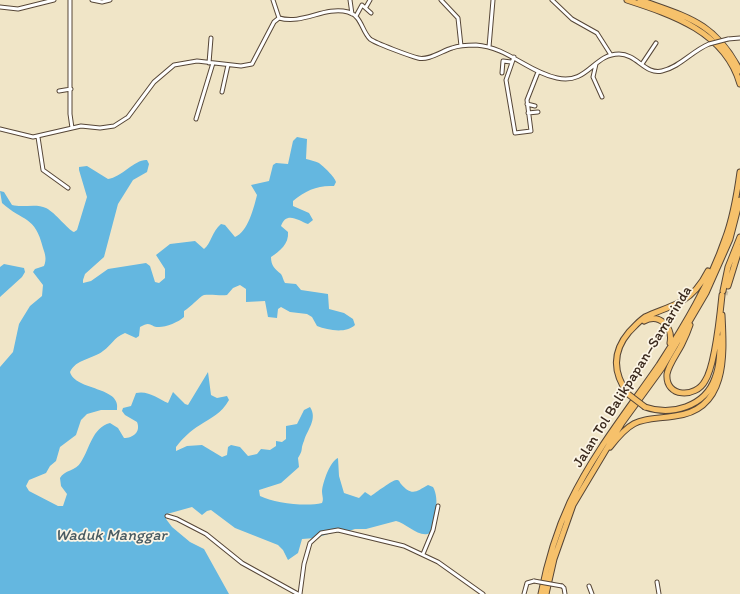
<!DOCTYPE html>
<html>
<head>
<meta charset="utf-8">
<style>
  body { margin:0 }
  canvas { display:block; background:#f0e5c7 }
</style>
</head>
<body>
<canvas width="740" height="594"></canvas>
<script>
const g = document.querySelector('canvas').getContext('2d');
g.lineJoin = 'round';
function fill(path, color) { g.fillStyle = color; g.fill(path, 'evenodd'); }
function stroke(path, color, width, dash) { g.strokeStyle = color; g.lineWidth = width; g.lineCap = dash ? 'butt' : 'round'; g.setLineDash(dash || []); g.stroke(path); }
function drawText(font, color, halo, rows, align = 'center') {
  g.font = font + ' Itim,sans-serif'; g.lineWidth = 3.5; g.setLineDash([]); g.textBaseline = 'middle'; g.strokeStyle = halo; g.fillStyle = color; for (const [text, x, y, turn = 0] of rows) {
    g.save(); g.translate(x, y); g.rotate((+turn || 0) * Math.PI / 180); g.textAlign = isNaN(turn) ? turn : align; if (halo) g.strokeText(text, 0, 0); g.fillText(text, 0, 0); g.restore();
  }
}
const water = new Path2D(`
  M297 137 307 139 306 159C310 160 315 161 319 163 323 166 335 177 336 182L334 186C318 185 306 190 293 201V206L309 213 313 220 308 224C298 220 286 211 281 226L288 232C289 244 280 251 271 257 271 266 275 269 281 274 283 277 283 280 285 283L296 284 301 290 328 294 329 309 344 313 353 319 355 325C345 334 328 330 317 326L312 317 307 314 290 312 281 307 278 309 277 318 268 317 265 301 246 302V289L240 285 233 288 227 295C220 296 212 294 204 295 199 297 191 307 184 311V317C179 322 166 327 159 327 150 327 151 320 140 327L139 336 136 338 125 333C113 338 112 345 103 351 93 359 76 359 70 372 75 391 122 386 117 410H101L87 414 81 420 76 435 60 447 56 461 50 466 46 473 29 480 26 486 29 491 58 506H63L67 494 61 486 60 478C64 470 76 471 81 462 90 448 92 428 110 423L118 428 124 438C133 438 141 432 137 422L125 415 122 411 123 408 131 406 136 393C148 390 159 399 168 403L173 392 185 404 188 405 208 372 211 395 217 398 227 396 229 400C221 414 212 417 200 425 190 431 183 438 176 447V451L187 446 202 445 222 457 227 455 228 447 231 445 240 447 248 456 257 454 261 449 270 450 276 446V441L282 442 286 439V426L297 424 304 410 310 407C318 419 307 430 304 441 300 450 304 449 298 458L299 467 281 483 259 490 260 496C274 503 306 507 322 503 324 499 322 496 322 491 323 482 330 461 338 458L339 476 344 493 359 498 365 492 371 496C375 493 393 480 396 480 400 480 399 482 401 484 412 497 417 491 428 485L433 487C440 499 435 521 430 533 420 539 406 523 396 521L366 529H355L343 533 335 532 315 538 302 539 298 553 288 560 283 550 278 545 235 528 211 510 207 511 202 515 192 507 167 514 166 519 172 527 190 542 204 549 229 594H0V367L13 352 19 324 22 319 30 306 42 296 43 285 33 272 35 269 44 266C47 259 45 254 43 248 35 215 23 222 2 203L0 191 4 192 12 205C23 208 36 203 46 208 56 213 68 230 74 232L77 230 87 197 79 170V167L87 166 108 179C122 177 135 159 147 160L149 164 147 172 133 180 118 204 104 257 85 274 83 280V283L91 281 108 269 146 263 150 266 155 282 159 283 165 278V269L156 255 170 244 195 241 204 249C211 244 212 231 221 224L225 225 235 237C248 232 254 207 257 195L251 185 269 181 273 165 276 163 288 164 293 141Z
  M4 264 24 268 25 272 22 277 0 297V267Z`);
const highwayTunnel = new Path2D(`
  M725 295 726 291`);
const minor = new Path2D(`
  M70 0V114L72 128
  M92 0 102 2 110 0
  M273 0 279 18
  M350 0 352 14
  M441 0 458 18 461 46
  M552 0 572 19 597 33 611 55
  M0 7 18 9 54 0
  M366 7 370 0
  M356 16 362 5 371 13
  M279 18C303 25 324 6 348 12 362 16 361 30 370 39 375 43 410 56 418 58 428 61 442 51 452 48 460 45 468 45 476 45 507 47 528 72 557 78 588 85 593 54 619 54 637 54 645 75 662 71 680 67 692 51 709 44
  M728 39 740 38
  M489 47 493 0
  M514 57 506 80 515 133 531 131 527 100 538 72
  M209 63 211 38
  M596 64 593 77 602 97
  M642 64 656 43
  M502 73 503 61 511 62
  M59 91 71 89
  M222 92 228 65
  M527 104 535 106
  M528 113 538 112
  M196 119 213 63
  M0 129 33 137 81 126 100 128 114 126 128 117 154 82 174 65 197 61 241 66 252 64 274 22 279 18
  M38 137 43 170 68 188
  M167 516 177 519 206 534 242 563 298 594
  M423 554 433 530 438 506
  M657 582 659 594
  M562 586 564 588 565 594
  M589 586 592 594
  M300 594 304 564 310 543 321 533 338 530 404 546 438 562 483 594
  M524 594 527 583 534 581`);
const highway = new Path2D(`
  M627 0C673 15 725 32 740 84
  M640 0C687 17 715 22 740 71
  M728 286 740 247
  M723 291 728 267 740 237
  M644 321C660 313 673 327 670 343
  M690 325C688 331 685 338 682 344 677 354 669 364 667 374 665 398 696 398 705 381 715 366 720 315 722 295
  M628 394C613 373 612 352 629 332 634 327 639 321 645 317 657 311 670 308 682 301 694 294 702 283 708 271
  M645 407C671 416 705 407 715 378 720 365 720 351 720 338
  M610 447C634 416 640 421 675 416 728 410 724 354 722 315
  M541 594C547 563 557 530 570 502 594 452 628 410 659 365 684 326 710 283 725 239 733 218 737 194 740 172
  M546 594 554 559 573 505 622 423 662 368 706 293 730 239 740 200`);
const minorBridge = new Path2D(`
  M709 44 728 39
  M534 581 562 586`);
const highwayBridge = new Path2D(`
  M628 394 645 407`);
const streetNames = [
  ["Jalan Tol Balikpapan–Samarinda",633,377,-58]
];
const waterNames = [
  ["Waduk Manggar",111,536]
];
fill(water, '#64b7e0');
stroke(highwayTunnel, '#ccc0a5', 5, [5, 2.5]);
stroke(minor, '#564637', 5);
stroke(highway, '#564637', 7);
stroke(minor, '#fff', 3);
stroke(highway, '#f6c16b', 5);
stroke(minorBridge, '#564637', 5, []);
stroke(highwayBridge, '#564637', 7, []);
stroke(minorBridge, '#fff', 3);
stroke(highwayBridge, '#f6c16b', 5);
drawText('15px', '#3b2a1e', '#fcf5e5', streetNames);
drawText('italic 16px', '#495b62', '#fcf5e5', waterNames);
</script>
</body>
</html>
